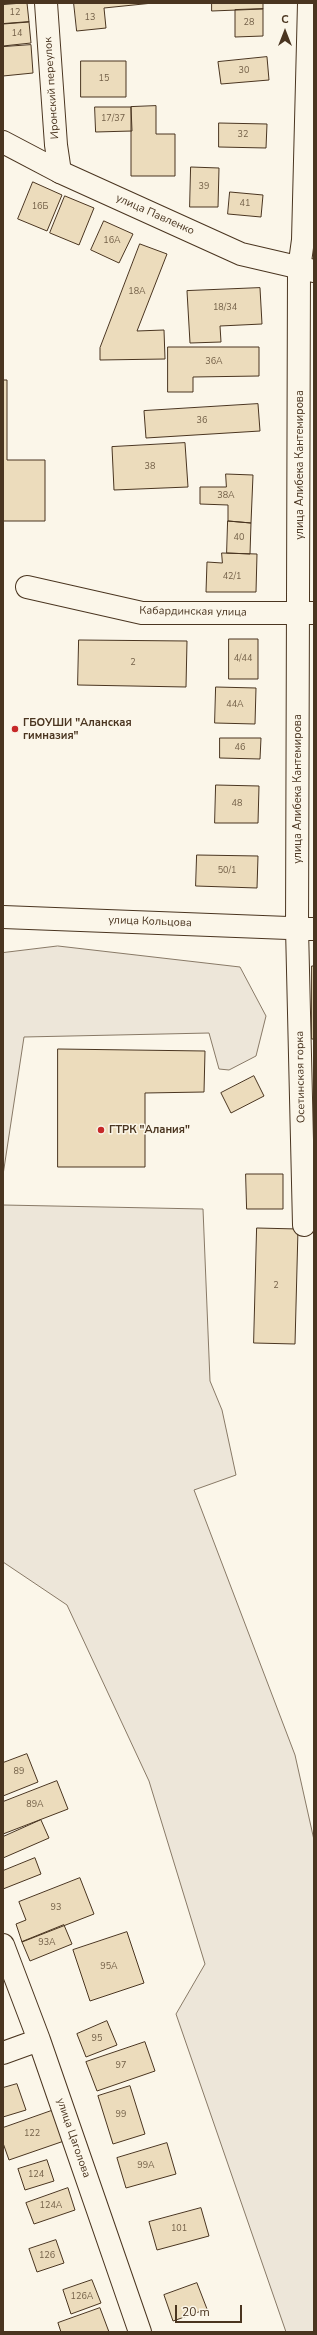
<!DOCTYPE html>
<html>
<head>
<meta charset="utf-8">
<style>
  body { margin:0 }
  #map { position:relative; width:317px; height:2335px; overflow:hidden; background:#fbf6e9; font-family:"Nunito Sans",sans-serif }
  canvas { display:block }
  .frame { position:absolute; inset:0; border:4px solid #4a3520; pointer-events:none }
  .north { position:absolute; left:265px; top:12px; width:40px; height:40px; -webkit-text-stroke:3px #fbf6e9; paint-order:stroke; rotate:0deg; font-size:11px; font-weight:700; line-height:16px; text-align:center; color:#4a3520 }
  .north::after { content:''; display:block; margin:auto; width:14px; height:18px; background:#4a3520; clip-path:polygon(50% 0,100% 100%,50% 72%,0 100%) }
  .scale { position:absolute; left:175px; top:2305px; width:67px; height:18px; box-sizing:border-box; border:2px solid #4a3520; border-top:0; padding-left:5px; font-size:12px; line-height:14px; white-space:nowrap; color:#4a3520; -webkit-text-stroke:3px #fbf6e9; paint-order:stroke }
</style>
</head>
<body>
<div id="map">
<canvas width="317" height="2335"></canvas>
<div class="frame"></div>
<div class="north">С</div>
<div class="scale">20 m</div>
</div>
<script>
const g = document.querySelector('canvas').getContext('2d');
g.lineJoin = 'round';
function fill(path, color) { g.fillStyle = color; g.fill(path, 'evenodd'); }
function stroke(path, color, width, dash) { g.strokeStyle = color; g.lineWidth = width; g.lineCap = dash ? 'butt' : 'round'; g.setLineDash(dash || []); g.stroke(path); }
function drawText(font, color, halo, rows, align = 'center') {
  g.font = font + ' "Nunito Sans",sans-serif'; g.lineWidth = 3; g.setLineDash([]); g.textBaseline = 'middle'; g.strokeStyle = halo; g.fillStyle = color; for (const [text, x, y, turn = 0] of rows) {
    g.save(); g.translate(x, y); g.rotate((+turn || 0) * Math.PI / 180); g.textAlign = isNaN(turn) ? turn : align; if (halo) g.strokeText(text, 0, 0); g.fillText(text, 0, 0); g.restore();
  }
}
const green = new Path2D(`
  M58 946 240 967 266 1016 256 1056 229 1070 219 1069 209 1033 24 1037 3 1175V953Z
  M3 1205 203 1209 210 1381 222 1410 236 1475 194 1490 295 1755 314 1840V2332H286L176 2014 205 1964 149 1781 67 1605 3 1562Z`);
const building = new Path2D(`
  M27 3 29 22 3 24V5Z
  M74 3H153L104 8 106 28 77 31Z
  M212 3H263V9L212 11Z
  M263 9V36L235 37V10Z
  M29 22 31 43 3 46V24Z
  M31 45 33 73 3 76V47Z
  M267 57 269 80 221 84 218 62Z
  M81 61H126V97H81Z
  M156 106V134H175V176H131V107Z
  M95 107H131L132 131 96 132Z
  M219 123 267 124 266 148 219 147Z
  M191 167 219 168 218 207H190Z
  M33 182 62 195 47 231 18 219Z
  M230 192 263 195 261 217 228 214Z
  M65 196 94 208 79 245 50 233Z
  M104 221 133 234 119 263 91 250Z
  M140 244 167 254 137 331 164 330 165 359 100 360V348Z
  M260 288 262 324 220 326 221 342 190 343 187 291Z
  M168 347H259V376L193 377V392H168Z
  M3 380H7V460H45V521H3Z
  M258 404 260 431 146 438 144 411Z
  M185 443 188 487 114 490 112 447Z
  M226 474 253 475 251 523 228 521V505L200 504V487H226Z
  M228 521 251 523 250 554 227 553Z
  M222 553 257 554 256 592H206L207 562 222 563Z
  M229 639H258V679H229Z
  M79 640 187 641 186 687 78 685Z
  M216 687 256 688 255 724 215 723Z
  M220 738H261L260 759 220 758Z
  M216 785 259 786 258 823H215Z
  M197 855 258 856 257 888 196 886Z
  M312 966H314V1039H312Z
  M58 1049 205 1051 204 1092 145 1093V1167H58Z
  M254 1076 264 1096 231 1113 221 1093Z
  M246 1174H283V1209H247Z
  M257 1228 298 1229 295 1344 254 1343Z
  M27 1754 38 1782 3 1796V1763Z
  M57 1781 68 1809 3 1834V1802Z
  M41 1820 49 1838 3 1858V1837Z
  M35 1858 41 1874 3 1889V1871Z
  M80 1878 94 1914 22 1942 16 1924 26 1920 19 1902Z
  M64 1925 72 1944 30 1961 22 1942Z
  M127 1932 144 1983 90 2001 73 1950Z
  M107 2021 117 2045 86 2057 77 2034Z
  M145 2042 155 2071 97 2091 86 2062Z
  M17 2084 26 2110 3 2117V2088Z
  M130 2086 145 2134 113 2144 98 2096Z
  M54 2110 64 2141 9 2160 3 2143V2128Z
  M167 2143 176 2174 126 2188 117 2158Z
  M47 2160 54 2181 25 2190 18 2169Z
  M68 2188 75 2210 34 2224 26 2203Z
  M201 2208 209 2236 157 2250 149 2222Z
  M56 2240 64 2263 37 2272 29 2249Z
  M92 2280 101 2303 71 2314 63 2290Z
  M197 2283 207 2309 173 2321 164 2295Z
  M100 2308 109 2332H61L58 2323Z`);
const minor = new Path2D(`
  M46 3 56 145 60 172
  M27 587 142 613H313
  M3 917 314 929
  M304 1225 297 928 299 269 303 240 309 3
  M3 1945 39 2040 140 2332
  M3 2053 39 2040`);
const major = new Path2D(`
  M3 142 60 172 241 254 314 271`);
const markers = [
  [15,729,4,"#c62828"],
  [101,1130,4,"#c62828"]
];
const numberNames = [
  ["12",15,13],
  ["13",90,18],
  ["28",249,23],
  ["14",17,34],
  ["30",244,71],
  ["15",104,79],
  ["17/37",113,119],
  ["32",243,135],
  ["39",204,187],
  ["41",245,204],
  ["16Б",40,207],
  ["16А",112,241],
  ["18А",137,292],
  ["18/34",225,308],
  ["36А",214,362],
  ["36",202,421],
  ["38",150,467],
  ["38А",226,496],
  ["40",239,538],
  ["42/1",232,577],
  ["4/44",243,659],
  ["2",133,663],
  ["44А",235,705],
  ["46",240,748],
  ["48",237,804],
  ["50/1",227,871],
  ["2",276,1286],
  ["89",19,1772],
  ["89А",35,1805],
  ["93",56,1908],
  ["93А",47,1943],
  ["95А",109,1967],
  ["95",97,2039],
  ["97",121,2066],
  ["99",121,2115],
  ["122",32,2134],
  ["99А",146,2166],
  ["124",36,2175],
  ["124А",51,2206],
  ["101",179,2229],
  ["126",47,2256],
  ["126А",82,2297]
];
const streetNames = [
  ["Иронский переулок",52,88,-94],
  ["улица Павленко",155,215,24],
  ["улица Алибека Кантемирова",300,465,-90],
  ["Кабардинская улица",193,612,1],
  ["улица Алибека Кантемирова",298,789,-90],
  ["улица Кольцова",150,922,2],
  ["Осетинская горка",301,1077,-91],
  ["улица Цаголова",73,2138,71]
];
const poiNames = [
  ["ГБОУШИ \"Аланская",23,723],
  ["гимназия\"",23,736],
  ["ГТРК \"Алания\"",109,1130]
];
fill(green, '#ede6d9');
stroke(green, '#887966', 1);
fill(building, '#ecdcbc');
stroke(building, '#4a3520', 1);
stroke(minor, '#4a3520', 24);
stroke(major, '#4a3520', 24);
stroke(minor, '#fbf6e9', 22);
stroke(major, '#fbf6e9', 22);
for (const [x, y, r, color] of markers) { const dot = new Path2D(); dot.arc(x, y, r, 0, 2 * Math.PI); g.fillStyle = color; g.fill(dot); stroke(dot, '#fbf6e9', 1.5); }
drawText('9px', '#725f47', null, numberNames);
drawText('11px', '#4a3520', '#fbf6e9', streetNames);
drawText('bold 11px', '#4a3520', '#fbf6e9', poiNames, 'left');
</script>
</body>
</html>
